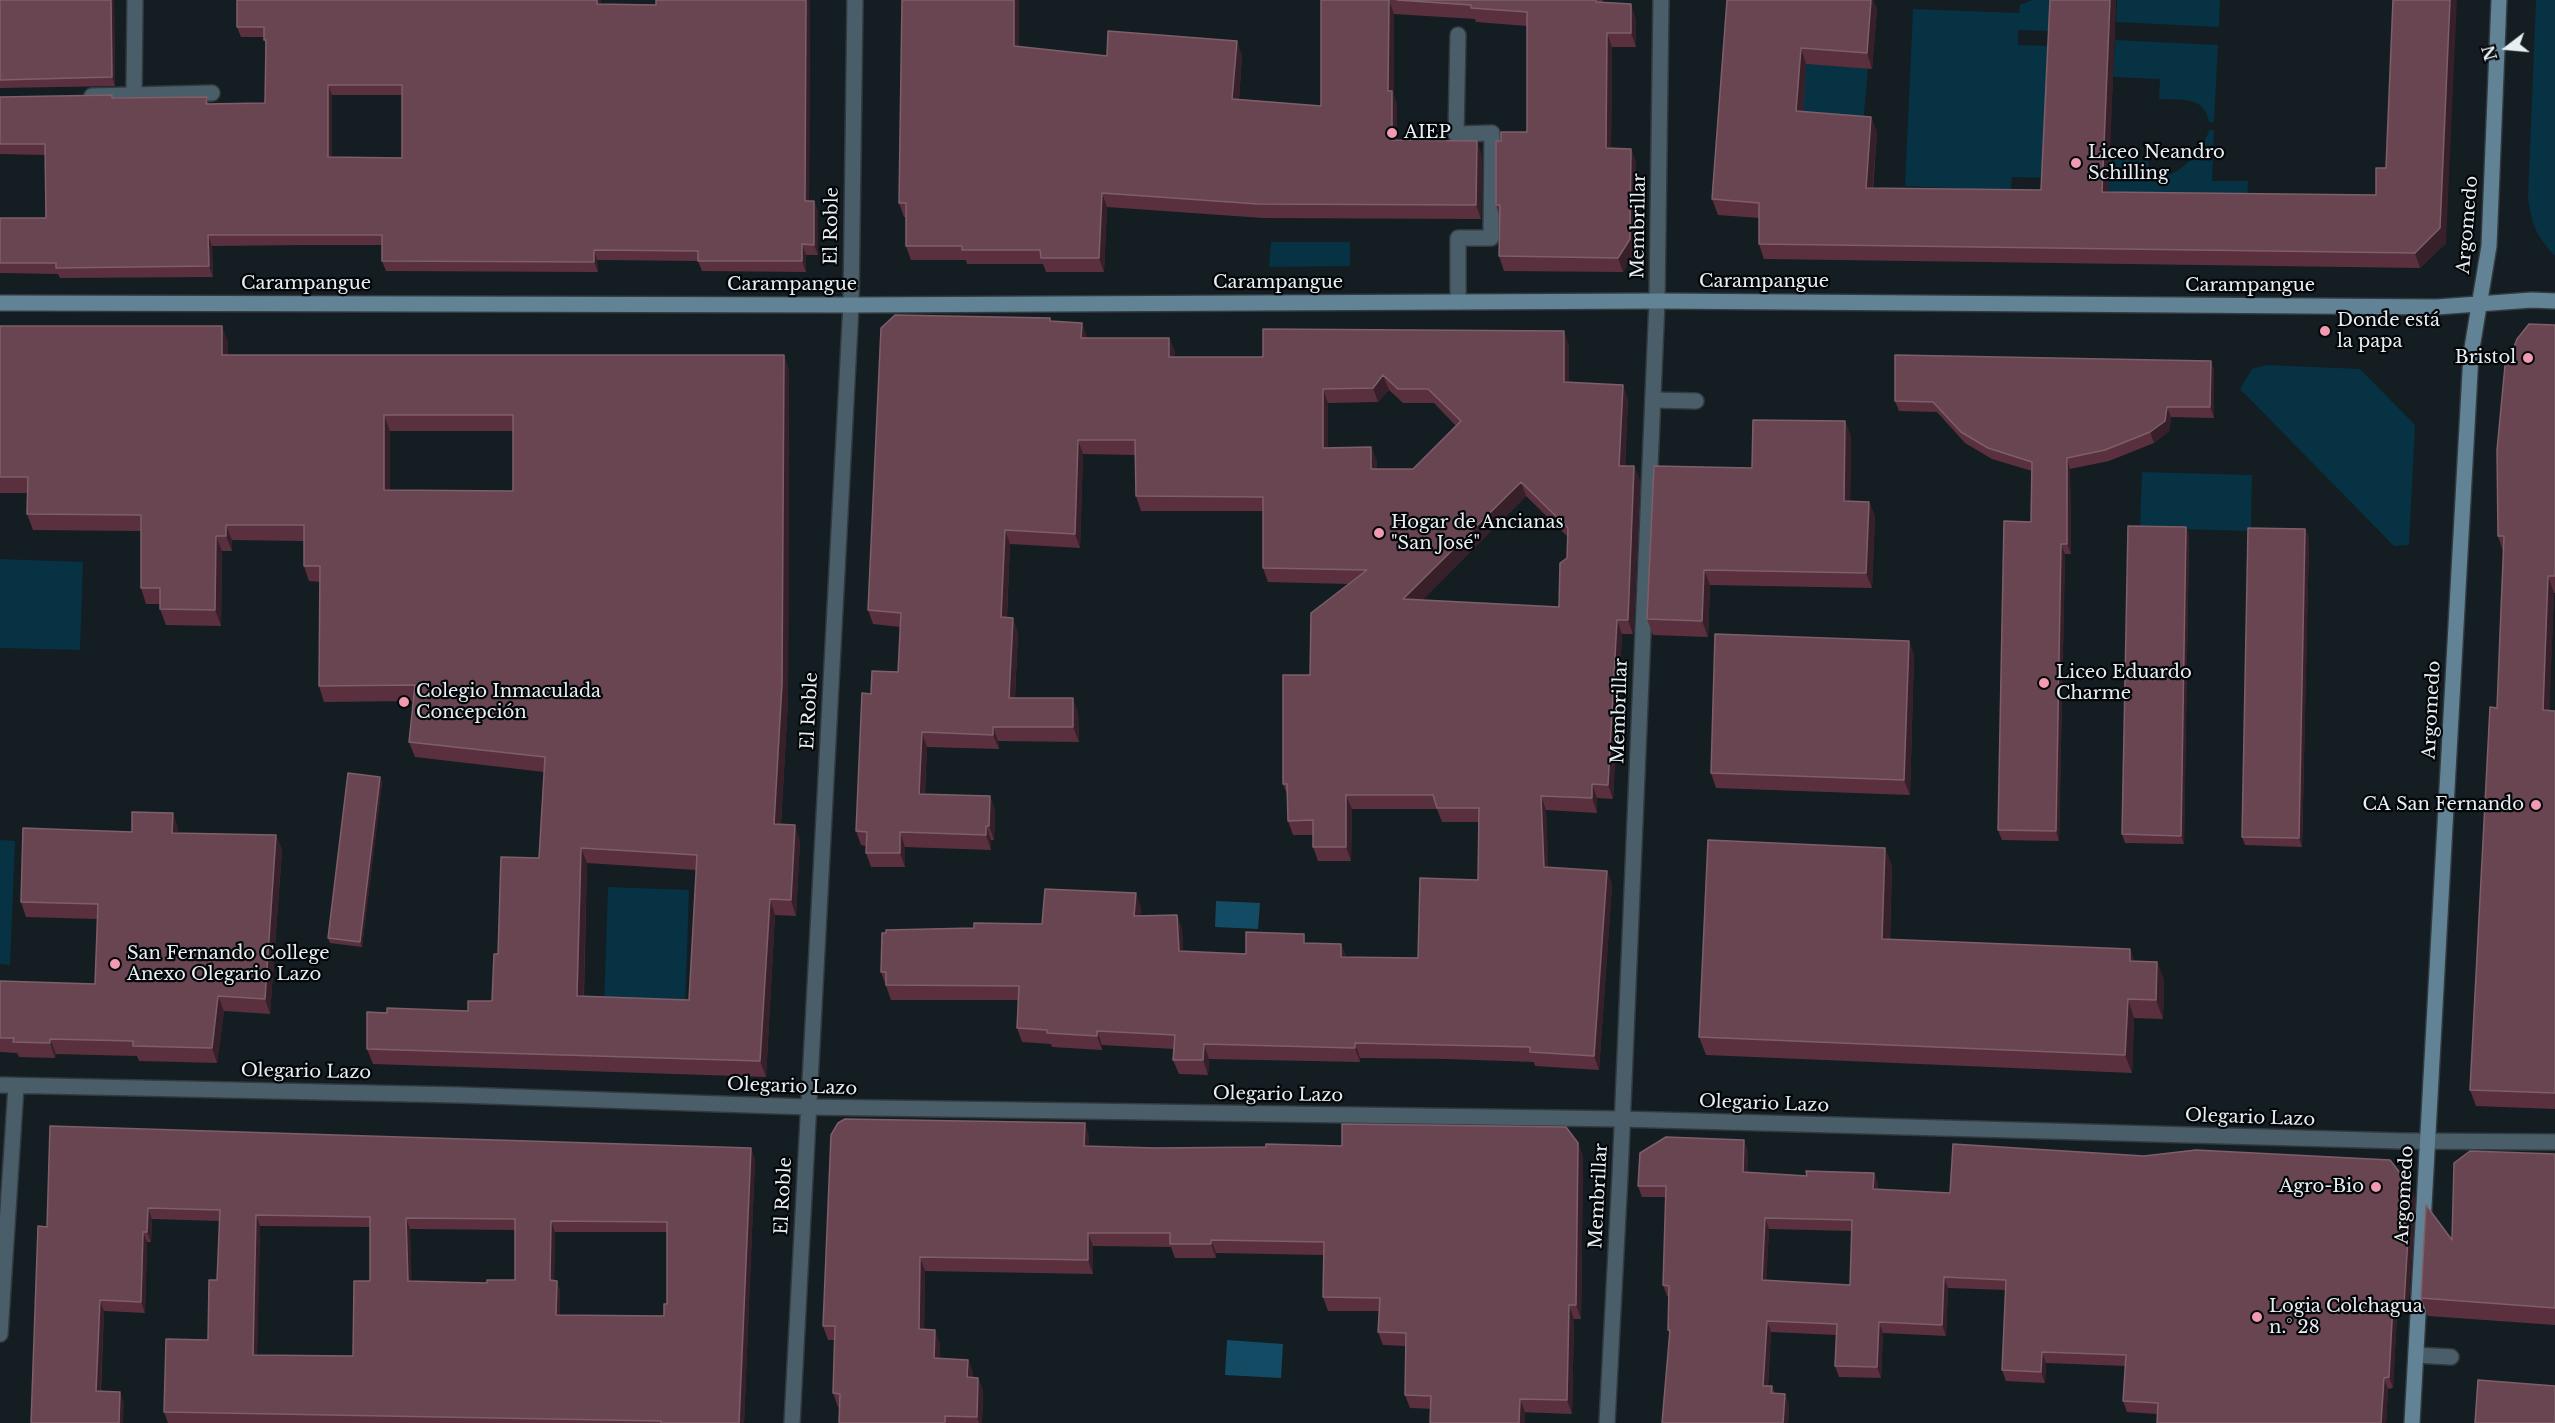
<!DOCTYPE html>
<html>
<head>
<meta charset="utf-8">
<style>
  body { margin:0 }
  #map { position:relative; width:2555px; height:1423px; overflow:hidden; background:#141d22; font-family:"Libre Baskerville",serif }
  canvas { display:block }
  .north { position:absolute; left:2477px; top:18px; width:60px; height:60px; -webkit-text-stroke:4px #040709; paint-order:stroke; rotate:254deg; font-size:16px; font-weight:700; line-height:24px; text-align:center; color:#e8eef2 }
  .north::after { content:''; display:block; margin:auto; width:21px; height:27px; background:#e8eef2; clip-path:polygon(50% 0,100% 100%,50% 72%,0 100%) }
</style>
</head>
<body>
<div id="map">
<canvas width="2555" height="1423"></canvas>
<div class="north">N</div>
</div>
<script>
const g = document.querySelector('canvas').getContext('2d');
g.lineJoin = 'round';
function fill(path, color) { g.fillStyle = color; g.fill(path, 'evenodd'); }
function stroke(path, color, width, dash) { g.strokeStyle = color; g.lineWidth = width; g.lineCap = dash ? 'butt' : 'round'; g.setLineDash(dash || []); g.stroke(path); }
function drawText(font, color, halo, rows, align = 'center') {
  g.font = font + ' "Libre Baskerville",serif'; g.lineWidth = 4.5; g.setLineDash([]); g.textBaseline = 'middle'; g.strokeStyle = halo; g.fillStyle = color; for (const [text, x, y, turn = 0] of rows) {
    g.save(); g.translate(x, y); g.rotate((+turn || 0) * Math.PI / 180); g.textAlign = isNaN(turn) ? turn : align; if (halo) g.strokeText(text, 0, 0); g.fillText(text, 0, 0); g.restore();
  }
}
const green = new Path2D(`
  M2032 0H2056L2055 31 2018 30V45L2054 46 2048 178 2012 177 2011 191 1905 186 1913 9 2019 13 2020 5Z
  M2117 0H2220L2219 27 2116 22Z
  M2536 0H2555V256C2536 236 2532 225 2528 198Z
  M2115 40 2218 45 2214 122H2209C2205 96 2180 100 2159 99L2160 79 2113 77Z
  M1806 64 1868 68 1863 125 1802 120Z
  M2209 130H2214L2212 181H2248L2247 209 2108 207 2109 159 2148 161C2149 168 2152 172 2159 175 2178 181 2205 146 2209 130Z
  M1271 242H1350V266L1269 267Z
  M2267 365 2360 369 2415 425 2409 545 2394 546 2240 389 2252 369Z
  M2142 472 2252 475 2251 531 2140 528Z
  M0 559 83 562 80 650 0 648Z
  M0 840 15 841 10 965 0 964Z
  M608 887 689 890 685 1011 604 1008Z`);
const water = new Path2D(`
  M1216 901 1260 903 1258 929 1215 927Z
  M1227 1340 1283 1344 1281 1378 1225 1375Z`);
const lane = new Path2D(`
  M1458 35 1456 134 1492 133 1491 238H1458V302
  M1653 400 1696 401
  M2416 1355 2451 1357`);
const street = new Path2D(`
  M134 95 135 0
  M92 96 212 93
  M0 1085 459 1095 808 1107 1622 1119 2403 1141 2555 1142
  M0 1334 16 1086
  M792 1423 851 305 855 0
  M1607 1423 1620 1175 1657 301 1661 0`);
const secondary = new Path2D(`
  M0 303 851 305 1657 301 2437 307 2532 300 2555 301
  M2412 1423 2471 354 2489 246 2499 0`);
const wall = new Path2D(`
  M0 0H114L115 86 0 88Z
  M558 0H601V4L656 5V0H810L809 201H814L818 212V255H806V272L702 271 698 261 597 260 598 272 386 271 382 261V245H308L212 246 213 277 60 278 58 274 0 273V218H46V155L0 154V97H207L209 104 265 103 266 46 264 37H241L237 27ZM332 95H402V158L332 157Z
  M1019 0V47L1107 56 1242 55 1239 99 1321 106V0H1603L1602 2 1636 19V47H1612L1611 148 1631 149 1636 163 1635 254 1623 272 1504 271 1499 256V215L1496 205 1501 141 1527 132V26L1476 22 1475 19 1394 14V96L1397 105V140L1482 155 1481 219 1263 218 1107 207 1104 272H1046L1043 264H967L966 260H911L906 246V217H904L899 203Z
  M1727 0H1873L1877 9 1872 69 1806 64 1803 112 1871 117 1877 133 1873 189 2041 190 2050 0H2116L2108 192 2446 243 2420 268 1764 259 1759 244V218L1718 215 1712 199Z
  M1051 321 1082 323 1087 338H1169L1175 352V357H1263L1569 345V382L1628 399 1625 466H1634L1640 481 1633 634H1622L1613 799 1597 798V813L1546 810 1548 868 1607 871 1612 885 1599 1070 1535 1066 1534 1062 1447 1059 1360 1058V1062L1209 1059 1208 1075 1179 1074 1173 1060 1174 1049 1102 1045V1050L1052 1047 1051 1044 1022 1042 1017 1028 1019 1000H891L881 972 886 933 1042 924 1141 907 1140 916 1177 915 1182 929 1183 951 1246 954 1308 943 1341 944 1346 957 1418 958 1478 880 1479 822H1442L1437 809H1352L1351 861H1318L1313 847V835H1293L1288 821 1287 794 1283 784 1310 675 1349 584 1268 582 1263 568V511H1141L1136 496 1135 455 1083 454 1080 548 1010 544 1007 617 1018 632 1015 698 1078 712 1079 742 998 741 999 749 927 747 925 794 990 796 995 811 994 840H991V850L905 847V867H871L866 853V846L861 845 856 831 871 694 898 672 900 627 873 624 868 610ZM1389 390 1403 403H1434L1456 426 1413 469H1376L1377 462 1371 447 1328 448V403L1378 402ZM1526 496 1568 537 1567 558 1559 607 1422 600Z
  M2555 325V593H2554L2549 710 2555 711V1109L2476 1106 2470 1090 2497 708 2503 551 2498 536 2511 355Z
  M0 326 228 342V355H784L789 371 788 700 781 824 800 841 796 916 775 915 766 1077 373 1064 367 1049 387 1013 468 1011 492 1001 498 954 539 858 544 772 415 757 409 742 413 701 324 702 319 686 320 582 309 581 304 566V541L232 540V551H222L221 626 166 625 160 609V604H146L141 588V531L33 530 27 514V493H0ZM390 431H513V491L390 490ZM587 863 696 870 689 1000 584 996Z
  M2211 361 2214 371V418L2171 417 2169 431 2154 443 2109 461 2070 469 2071 554H2065L2059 841 2002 840 1998 830 2031 522 2032 471 1992 459 1965 443 1937 412 1899 411 1895 401Z
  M1845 421 1851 437 1850 501 1869 502 1875 517 1872 588 1710 585 1708 637 1653 635 1647 619 1752 468Z
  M2186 527 2189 535 2184 844 2125 843 2122 834Z
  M2305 529 2309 537 2302 847 2245 845 2242 837Z
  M1909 641 1914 656 1910 795 1716 788 1711 773Z
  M380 777 382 783 362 947 330 943 328 938Z
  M178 828V833L276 835 282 850 270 1014 224 1011 217 1063 139 1061 137 1056 56 1054 55 1058 19 1057 17 1053 0 1052V981L95 984 97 919 26 917 21 902Z
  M1885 848 1892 866 1890 940 2130 949 2134 961 2157 962 2164 981 2163 1019 2134 1018 2132 1073 1706 1055 1699 1037Z
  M50 1126 755 1159 744 1423H168L164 1412 208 1340 217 1280 220 1221 152 1219 151 1242H147L145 1313 104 1311 101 1391 124 1403 31 1423 47 1227ZM260 1226 370 1227V1281L353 1356 257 1355ZM410 1229 515 1230V1280L487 1283 411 1281ZM555 1232H667V1304L664 1316 560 1315V1291L557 1281 554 1280Z
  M1089 1136V1146L1156 1148 1578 1143 1583 1157 1581 1319H1574L1572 1414 1410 1408 1405 1395 1406 1346 1383 1345 1378 1332 1379 1311H1328L1323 1297 1324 1255 1216 1253V1258H1175L1171 1247 1093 1246V1274L925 1271 924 1330 940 1344 939 1358 968 1360 973 1373 972 1378H978L983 1391 982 1423H839L840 1407H838L833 1393 835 1340H828L823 1326Z
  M1748 1151 1747 1173 1807 1176 1874 1173 1878 1184 1877 1190 1950 1193 2415 1198 2408 1314H2397L2393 1388 2388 1389 2386 1423H2157V1414L2127 1412 2123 1401 2126 1366 2046 1363 2045 1383 2006 1381 2002 1370 2006 1290 1948 1288 1946 1336 1883 1333 1881 1378 1839 1377 1835 1366 1836 1335 1771 1332 1768 1386H1772L1775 1394H1785L1789 1405 1788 1423H1662L1670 1335 1668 1330 1669 1296H1667L1663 1285 1666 1197H1642L1638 1186ZM1769 1229 1852 1231 1850 1285 1766 1280Z
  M2555 1154V1325L2428 1316 2421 1298Z`);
const shadedWall = new Path2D(`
  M111 0H114L115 86 112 77Z
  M597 0H601V15L597 4Z
  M806 0H810L809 211 805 201Z
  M1014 0H1019V61L1014 46Z
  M1389 0 1394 14V96L1397 105V155L1392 140 1388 91Z
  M1871 0H1873L1877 9 1872 69 1867 53Z
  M2110 0H2116L2108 207 2102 192Z
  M2450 0H2457L2446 243 2420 268 2415 253Z
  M1631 4 1636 19V47L1631 33Z
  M1607 33 1612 47 1611 163 1606 148Z
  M1237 41 1242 55 1238 113 1232 99Z
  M1801 48 1806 64 1802 127 1796 111Z
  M328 85 332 95V167L328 157Z
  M1871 117 1877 133 1871 204 1866 188Z
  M1477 141 1482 155 1481 219 1476 205Z
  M1631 149 1636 163 1635 254 1623 272 1618 258Z
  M1102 193 1107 207 1104 272 1099 258Z
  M814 201 818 212V255L814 245Z
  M208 235 212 246 213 277 209 266Z
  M802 244 806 255V272L802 261Z
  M594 250 597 260 598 272 594 262Z
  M1082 323 1087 337 1086 352 1081 338Z
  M222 326 228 342V371L222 355Z
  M1564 331 1569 345V396L1564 382Z
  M1169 338 1175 352V371L1169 357Z
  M784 355 789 371 788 700 780 840 774 824Z
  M2211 361 2214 371V418L2210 407Z
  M1383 375 1389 390 1378 402 1373 388Z
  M1623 385 1628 399 1624 480 1619 466Z
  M1323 389 1328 403V462L1323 448Z
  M2167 407 2171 417 2169 431 2154 443 2150 432Z
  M384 415 390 431V506L384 490Z
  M1845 421 1851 437 1850 517 1844 501Z
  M1078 440 1083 454 1080 548 1075 534Z
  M1371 447 1377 462 1376 483 1371 469Z
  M2067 458 2070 469 2071 554 2067 544Z
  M1634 466 1640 481 1633 634 1628 620Z
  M1521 482 1526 496 1409 614 1403 599Z
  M1869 502 1875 517 1872 588 1866 573Z
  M226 525 232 540V551L226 536Z
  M2186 527 2189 535 2184 844 2181 836Z
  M2305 529 2309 537 2302 847 2299 838Z
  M1005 530 1010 544 1006 631 1001 617Z
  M216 536 222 551 221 626 215 610Z
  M2061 544 2065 554 2059 841 2056 831Z
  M1704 570 1710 585 1708 637 1702 621Z
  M2548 576 2554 593 2549 727 2543 710Z
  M1013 618 1018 632 1014 712 1009 698Z
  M1617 620 1622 634 1613 799 1608 785Z
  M1909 641 1914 656 1910 795 1904 780Z
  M1073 698 1078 712 1079 742 1073 727Z
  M993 727 998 741 999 749 993 735Z
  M922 732 927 747 924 808 919 794Z
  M380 777 382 783 362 947 360 942Z
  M1592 784 1597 798V813L1592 798Z
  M1346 795 1352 809 1351 861 1346 847Z
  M990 796 995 811 994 840 989 826Z
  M1541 796 1546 810 1549 882 1544 867Z
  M173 813 178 828V848L172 833Z
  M795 825 800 841 796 916 791 900Z
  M986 826 991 840V850L986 835Z
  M900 832 905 847V867L900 853Z
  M276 835 282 850 270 1014 265 999Z
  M581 848 587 863 583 1012 577 996Z
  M1885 848 1892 866 1889 958 1882 939Z
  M1607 871 1612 885 1599 1070 1594 1056Z
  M1136 893 1141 907 1139 931 1134 916Z
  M770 899 775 915 766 1077 760 1061Z
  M1177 915 1182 929 1184 965 1179 951Z
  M1341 944 1346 958 1341 957Z
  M2130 949 2137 968 2130 961Z
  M2157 962 2164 981 2163 1019 2156 1000Z
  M218 996 224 1011 217 1063 212 1048Z
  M2128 999 2134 1018 2132 1073 2125 1055Z
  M1097 1031 1102 1045V1050L1097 1036Z
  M50 1039 56 1054 55 1058 50 1043Z
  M1355 1043 1360 1058V1062L1355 1048Z
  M1204 1044 1209 1059 1208 1075 1203 1060Z
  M1085 1123 1089 1136V1159L1084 1146Z
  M1744 1140 1748 1151 1747 1183 1743 1172Z
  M1578 1143 1583 1157 1581 1319 1576 1305Z
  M751 1148 755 1159 744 1423H739Z
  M1874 1173 1878 1184 1877 1200 1873 1189Z
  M2411 1187 2415 1198 2408 1314 2404 1304Z
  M148 1208 152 1219 151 1242 147 1232Z
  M256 1215 260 1226 257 1365 253 1355Z
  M406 1218 410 1229 412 1292 408 1281Z
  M1765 1218 1769 1229 1766 1291 1762 1280Z
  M551 1221 555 1232 554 1291 550 1280Z
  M143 1232 147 1242 145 1313 141 1302Z
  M1088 1233 1093 1246V1274L1088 1260Z
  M1211 1240 1216 1253V1258L1211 1244Z
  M920 1257 925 1271 924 1343 919 1329Z
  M1944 1277 1948 1288 1946 1336 1942 1325Z
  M557 1281 560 1291V1326L556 1315Z
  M100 1300 104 1311 100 1401 96 1391Z
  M2393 1303 2397 1314 2393 1388 2389 1377Z
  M1569 1305 1574 1319 1572 1414 1567 1400Z
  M1767 1321 1771 1332 1767 1397 1763 1386Z
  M1879 1322 1883 1333 1881 1378 1877 1367Z
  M935 1330 940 1344 939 1372 934 1358Z
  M2042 1352 2046 1363 2045 1383 2041 1372Z
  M968 1360 973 1373 972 1391 967 1377Z
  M978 1378 983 1391 982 1423H979L977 1417Z
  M2384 1378 2388 1389 2386 1423H2381Z
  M120 1392 124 1403 123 1423H119Z
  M1785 1394 1789 1405 1788 1423H1783Z
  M1520 1399 1525 1412V1423H1519Z`);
const building = new Path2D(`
  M0 0H111L112 77 0 80Z
  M237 0H597V4L656 5V0H806L805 201H814V245L802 244V261H698V251L594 250V262L382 261V235H208L209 266 56 268V263H0V218H46L45 144H0V97L112 95V98L207 97 206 104 265 103 266 40H264V27H237ZM328 85H402V158L328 157Z
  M902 0H1014V46L1107 56 1108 31 1237 41 1232 99 1321 106V0H1389L1388 91H1392V140L1477 141 1476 205 1258 204 1102 193 1099 258H1041L1040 250H962V246H906V203H899Z
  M1397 0H1596V2L1631 4V33H1607L1606 148 1631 149 1630 239 1618 258 1499 256 1500 205H1496V141H1501V132H1527V12L1471 8V5Z
  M1727 0H1871L1867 53 1801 48 1796 111 1871 117 1866 188 2041 190 2050 0H2110L2102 192 2376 195V168H2386L2393 0H2450L2440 228 2415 253 1759 244V203L1712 199Z
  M895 315 1050 318V321L1082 323 1081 338H1169V357H1263V329L1564 331V382L1623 385 1619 466H1634L1628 620H1617L1608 785 1592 784V798L1541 796 1544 867 1607 871 1594 1056 1530 1052V1047L1442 1045 1355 1043V1048L1204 1044 1203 1060H1173L1175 1035 1097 1031V1036L1047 1033V1030L1017 1028 1019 986 886 985V972H881L882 933H886V930L974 928V923L1042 924 1045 889 1136 893 1134 916 1177 915 1179 951 1246 954V932L1304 934V943L1341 944V957L1418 958 1420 878 1478 880 1479 808H1437L1433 795H1346V847H1313V820L1288 821 1287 784H1283V675H1310L1311 613 1367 570 1263 568V497L1136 496 1135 440H1078L1075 534 1005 530 1001 617 1013 618 1009 698H1073V727H993V735L922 732 919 794 990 796 989 826H986V835L900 832V853H866L867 832 856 831 862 693 871 694 872 671 898 672 901 613 868 610 881 328ZM1383 375 1398 389H1428L1461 421 1413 469H1371V447L1323 448V389L1373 388ZM1521 482 1568 528 1567 558 1560 563 1559 607 1403 599Z
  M2529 324 2555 325V576H2548L2543 710 2555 711V1093L2470 1090 2490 707 2497 708 2504 536H2498L2497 450 2506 355H2511L2517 339Z
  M0 326H222V355H784L782 684 774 824 795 825 791 900 770 899 760 1061 367 1049V1012L387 1013V1008L468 1011V1001H492L494 954H498L501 857 539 858 545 757 409 742 415 685 319 686 320 566H304V525H226V536H216L215 610 160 609V588H141V515L27 514 28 477H0ZM384 415H513V491L384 490ZM581 848 697 855 689 1000 577 996Z
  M1895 355 2211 361 2210 407H2167L2165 421 2150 432 2105 450 2067 458V544H2061L2056 831 1998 830 2004 521 2031 522 2032 462 1988 448 1961 432 1933 402 1895 401Z
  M1753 420 1845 421 1844 501 1869 502 1866 573 1704 570 1702 621 1647 619 1654 466 1752 468Z
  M2128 526 2186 527 2181 836 2122 834Z
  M2248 528 2305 529 2299 838 2242 837Z
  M1715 634 1909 641 1904 780 1711 773Z
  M348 773 380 777 360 942 328 938Z
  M132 812 173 813 172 833 276 835 265 999 218 996 212 1048 133 1046V1041L50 1039V1043L13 1042 14 1038H0V981L95 984 98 904 21 902 23 828 132 832Z
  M1708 840 1885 848 1882 939 2130 949V961L2157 962 2156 1000 2128 999 2125 1055 1699 1037Z
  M845 1119 1085 1123 1084 1146 1156 1148 1266 1147V1144L1342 1146V1124L1566 1127 1578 1143 1576 1305H1569L1567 1400 1520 1399 1519 1423H1430L1431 1396 1405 1395 1406 1333 1378 1332 1380 1298 1323 1297 1324 1242 1211 1240V1244H1170V1233H1088V1260L920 1257 919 1329 935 1330 934 1358 968 1360 967 1377 978 1378 977 1417 945 1416V1423H839L840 1394 833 1393 835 1326H823L831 1135 838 1123Z
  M50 1126 751 1148 739 1423H661V1421L164 1412 166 1339 208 1340 209 1280H217L220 1210 148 1208 147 1232H143L141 1302 100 1300 96 1391 120 1392 119 1423H31L38 1226 47 1227ZM256 1215 370 1217V1281H354L353 1356 253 1355ZM406 1218 515 1219V1280H487V1283L408 1281ZM551 1221 667 1222V1304H664V1316L556 1315 557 1281 550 1280Z
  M1666 1137 1744 1140 1743 1172 1807 1176 1806 1171 1874 1173 1873 1189 1950 1193 1953 1144 2144 1156 2196 1150 2390 1160 2411 1187 2404 1304 2393 1303 2389 1377 2384 1378 2381 1423H2157L2158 1403 2123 1401 2126 1355 2042 1352 2041 1372 2002 1370 2006 1280 1944 1277 1942 1325 1879 1322 1877 1367 1835 1366 1837 1324 1767 1321 1763 1386H1772L1771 1393 1785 1394 1783 1423H1662L1670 1330H1668L1669 1286 1663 1285 1666 1186H1638L1640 1153ZM1765 1218 1852 1220 1850 1285 1762 1280Z
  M2470 1151 2555 1154V1308L2421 1298 2426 1205 2452 1240 2454 1163Z
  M2478 1380 2555 1386V1423H2475Z`);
const markers = [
  [1392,133,6,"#f19ab1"],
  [2076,163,6,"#f19ab1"],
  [2325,331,6,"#f19ab1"],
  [2528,358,6,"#f19ab1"],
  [1379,533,6,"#f19ab1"],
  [2044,683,6,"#f19ab1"],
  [404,702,6,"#f19ab1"],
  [2536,805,6,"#f19ab1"],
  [115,964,6,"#f19ab1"],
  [2376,1187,6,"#f19ab1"],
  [2257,1317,6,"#f19ab1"]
];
const poiNames = [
  ["AIEP",1404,133],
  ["Liceo Neandro",2088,153],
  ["Schilling",2088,174],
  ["Donde está",2337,321],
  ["la papa",2337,342],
  ["Bristol",2516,358,"right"],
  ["Hogar de Ancianas",1391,523],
  ["\"San José\"",1391,544],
  ["Liceo Eduardo",2056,673],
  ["Charme",2056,694],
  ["Colegio Inmaculada",416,692],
  ["Concepción",416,713],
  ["CA San Fernando",2524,805,"right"],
  ["San Fernando College",127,954],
  ["Anexo Olegario Lazo",127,975],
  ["Agro-Bio",2364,1187,"right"],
  ["Logia Colchagua",2269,1307],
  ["n.° 28",2269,1328]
];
const streetNames = [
  ["Argomedo",2468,225,-85],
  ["El Roble",832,226,-89],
  ["Membrillar",1639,226,-89],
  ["Carampangue",1764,282],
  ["Carampangue",1278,283],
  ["Carampangue",306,284],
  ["Carampangue",792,285],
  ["Carampangue",2250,286],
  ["Argomedo",2432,710,-87],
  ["El Roble",810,711,-87],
  ["Membrillar",1620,711,-88],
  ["Olegario Lazo",306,1072,1],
  ["Olegario Lazo",792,1087,2],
  ["Olegario Lazo",1278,1095,1],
  ["Olegario Lazo",1764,1104,2],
  ["Olegario Lazo",2250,1118,2],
  ["Argomedo",2405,1195,-87],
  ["El Roble",784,1196,-87],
  ["Membrillar",1599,1196,-87]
];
fill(green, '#063243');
fill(water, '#124b63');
stroke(lane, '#323a3f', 18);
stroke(street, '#323a3f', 18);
stroke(secondary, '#323a3f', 18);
stroke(lane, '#495e69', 15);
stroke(street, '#495e69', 15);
stroke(secondary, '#618395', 15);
fill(wall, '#5a303e');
fill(shadedWall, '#37202a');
fill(building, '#694551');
stroke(building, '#7d5f6a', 1.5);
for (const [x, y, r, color] of markers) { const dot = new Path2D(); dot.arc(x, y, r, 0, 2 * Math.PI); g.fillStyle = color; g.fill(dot); stroke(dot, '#040709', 2); }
drawText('18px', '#e8eef2', '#040709', poiNames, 'left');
drawText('18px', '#e8eef2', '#040709', streetNames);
</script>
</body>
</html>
